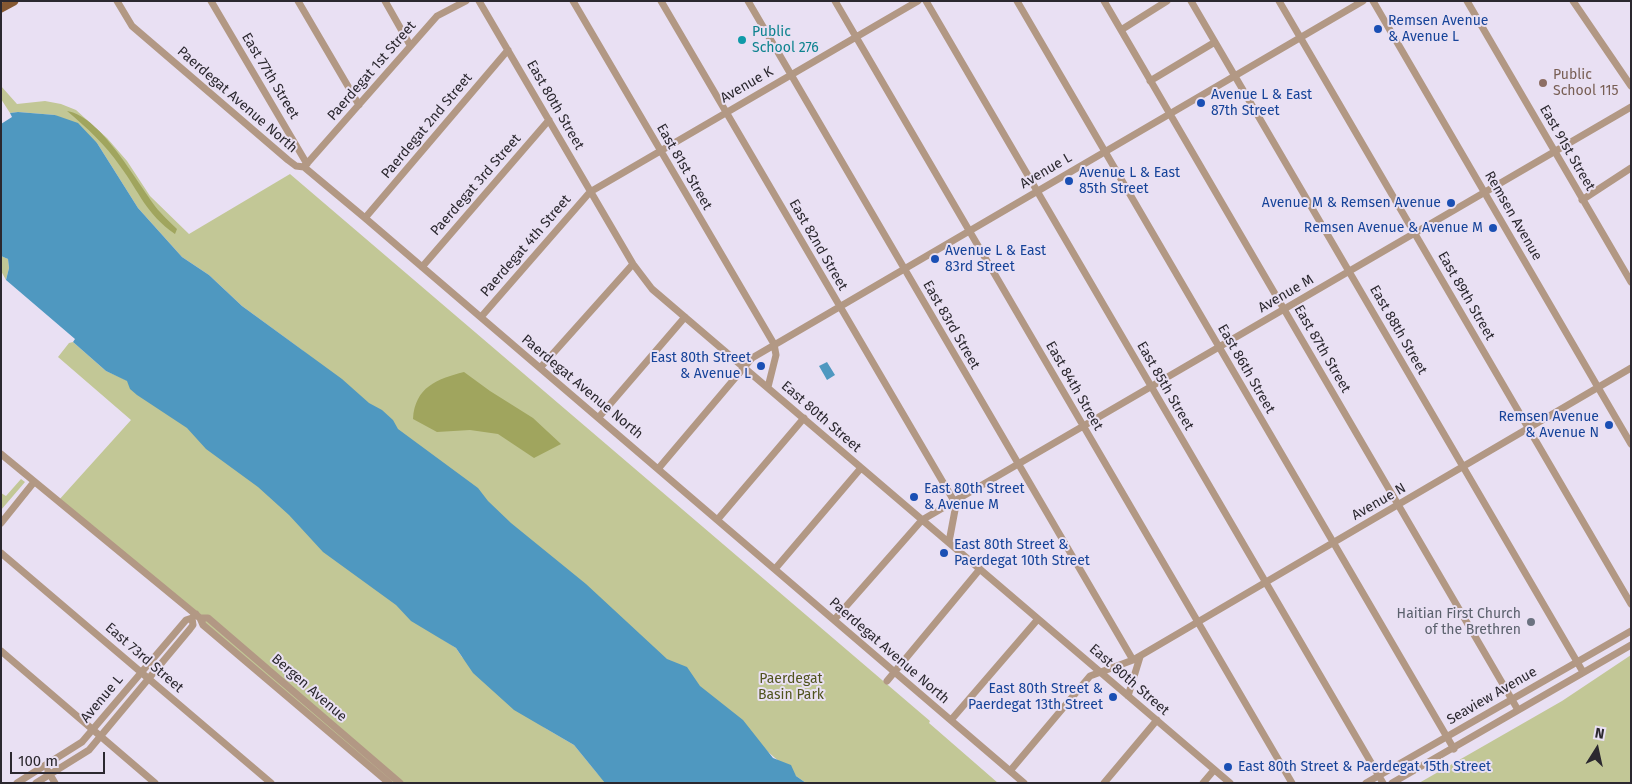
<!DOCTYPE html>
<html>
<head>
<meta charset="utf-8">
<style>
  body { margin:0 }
  #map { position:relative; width:1632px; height:784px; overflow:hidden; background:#e9e0f3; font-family:"Fira Sans",sans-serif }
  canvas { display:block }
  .frame { position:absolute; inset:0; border:2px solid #2b282f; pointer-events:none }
  .north { position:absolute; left:1572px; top:724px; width:50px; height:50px; -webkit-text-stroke:4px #e9e0f3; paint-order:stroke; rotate:10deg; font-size:14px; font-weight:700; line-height:20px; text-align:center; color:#2b282f }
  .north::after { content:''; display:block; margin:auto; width:18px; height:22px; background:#2b282f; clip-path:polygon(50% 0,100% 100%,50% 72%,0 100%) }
  .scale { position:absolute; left:10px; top:752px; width:95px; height:22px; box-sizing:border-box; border:2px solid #2b282f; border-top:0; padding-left:6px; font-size:15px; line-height:18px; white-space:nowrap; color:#2b282f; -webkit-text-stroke:4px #e9e0f3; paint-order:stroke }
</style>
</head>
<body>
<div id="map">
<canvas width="1632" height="784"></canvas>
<div class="frame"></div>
<div class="north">N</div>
<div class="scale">100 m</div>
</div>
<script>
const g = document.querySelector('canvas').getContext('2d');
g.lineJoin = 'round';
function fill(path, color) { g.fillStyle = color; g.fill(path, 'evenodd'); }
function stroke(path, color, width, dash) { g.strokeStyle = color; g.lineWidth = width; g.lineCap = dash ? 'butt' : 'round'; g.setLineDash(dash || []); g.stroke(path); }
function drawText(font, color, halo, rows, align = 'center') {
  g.font = font + ' "Fira Sans",sans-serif'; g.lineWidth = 4; g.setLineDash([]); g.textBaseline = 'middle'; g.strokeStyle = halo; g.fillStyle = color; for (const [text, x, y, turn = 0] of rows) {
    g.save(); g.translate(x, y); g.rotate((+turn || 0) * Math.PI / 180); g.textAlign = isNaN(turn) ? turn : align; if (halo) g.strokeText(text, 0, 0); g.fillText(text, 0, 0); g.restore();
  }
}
const green = new Path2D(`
  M1 86 17 104 45 101 61 104 76 110 107 138 127 161 150 196 189 234 290 174 930 721 929 723 998 783H806L796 776 302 350 242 306 209 275 182 257 138 208 97 143 55 115 18 112 10 113 1 99Z
  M1 256 8 259 9 268 6 280 1 271Z
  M73 342 106 371 156 393 442 639 456 648 462 657 545 728 574 745 597 773 608 783H388L58 501 131 420 58 357 69 343Z
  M21 479 25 482 1 510V493L6 496Z
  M1631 655V783H1419L1562 701Z`);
const forest = new Path2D(`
  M67 111C103 117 138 186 160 212 165 218 171 223 177 229L175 234C146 214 140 193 120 166 105 144 87 128 67 111Z
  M464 372 490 391 533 418 561 444 534 458 498 434 470 430 437 432 413 419C415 387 437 379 464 372Z`);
const water = new Path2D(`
  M18 112 55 115 78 123 97 143 138 208 182 257 209 275 242 306 342 379 369 403 382 410 393 420 398 429 478 488 488 501 511 523 586 584 667 659 687 667 700 686 743 720 773 758 791 765 796 776 806 783H605L574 745 514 710 473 673 456 648 411 621 396 605 323 552 289 515 258 487 206 449 187 428 137 395 130 389 127 381 106 371 73 342 75 339 6 280 9 268 8 259 1 256V124L12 117 10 113Z
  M827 362 835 375 827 380 819 366Z`);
const minor = new Path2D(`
  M117 1 132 26 288 160 296 166 304 167 365 218 1024 783
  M211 1 307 164
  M298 1 359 105
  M385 1 410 45
  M479 1 633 264 652 289 1230 783
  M573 1 774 344 776 355 768 387
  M661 1 954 501 955 510 949 542
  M748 1 1133 660
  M835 1 1292 783
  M926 1 1383 783
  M1017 1 1454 749
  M1104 1 1518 710
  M1191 1 1583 672
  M1279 1 1631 604
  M1373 1 1631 444
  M1467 1 1631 282
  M1573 1 1631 86
  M1121 30 1167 1
  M1150 81 1215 42
  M304 167 437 16 466 1
  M1582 200 1631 168
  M365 218 508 50
  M422 267 549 120
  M481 317 590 192 918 1
  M540 368 633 264
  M599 417 685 317
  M1 454 200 618 203 625 389 783
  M658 469 752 358 1363 1
  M718 519 804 418
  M1 523 34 482
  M1 553 271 783
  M775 569 861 468
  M200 618H208L400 783
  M834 620 922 520 1631 107
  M1 651 155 783
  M887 681 980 569
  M1128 696 1140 657
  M951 720 1038 619
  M48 771 55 783
  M1010 771 1090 676 1133 660 1631 368
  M17 783 82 742 186 620 192 618 196 614
  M36 783 89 750 190 629 193 625 192 618
  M1104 783 1157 720
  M1203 783 1214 770
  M1366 783 1631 631
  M1392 783 1631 645`);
const major = new Path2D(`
  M1 8 14 1`);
const markers = [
  [1378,29,5,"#1a4fb4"],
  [742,40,5,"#0f9aa8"],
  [1543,83,5,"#8d6e63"],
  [1201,103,5,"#1a4fb4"],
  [1069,181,5,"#1a4fb4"],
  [1451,203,5,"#1a4fb4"],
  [1493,228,5,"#1a4fb4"],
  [935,259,5,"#1a4fb4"],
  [761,366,5,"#1a4fb4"],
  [1609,425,5,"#1a4fb4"],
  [914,497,5,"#1a4fb4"],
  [944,553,5,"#1a4fb4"],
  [1531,622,5,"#6b7280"],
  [1113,697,5,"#1a4fb4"],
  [1228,767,5,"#1a4fb4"]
];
const transitNames = [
  ["Remsen Avenue",1388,21],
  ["& Avenue L",1388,37],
  ["Avenue L & East",1211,95],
  ["87th Street",1211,111],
  ["Avenue L & East",1079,173],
  ["85th Street",1079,189],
  ["Avenue M & Remsen Avenue",1441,203,"right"],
  ["Remsen Avenue & Avenue M",1483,228,"right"],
  ["Avenue L & East",945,251],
  ["83rd Street",945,267],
  ["East 80th Street",751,358,"right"],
  ["& Avenue L",751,374,"right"],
  ["Remsen Avenue",1599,417,"right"],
  ["& Avenue N",1599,433,"right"],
  ["East 80th Street",924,489],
  ["& Avenue M",924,505],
  ["East 80th Street &",954,545],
  ["Paerdegat 10th Street",954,561],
  ["East 80th Street &",1103,689,"right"],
  ["Paerdegat 13th Street",1103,705,"right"],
  ["East 80th Street & Paerdegat 15th Street",1238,767]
];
const cultureNames = [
  ["Public",752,32],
  ["School 276",752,48]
];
const streetNames = [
  ["Paerdegat 1st Street",372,71,-49],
  ["East 77th Street",270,76,59],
  ["Avenue K",747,85,-30],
  ["Paerdegat Avenue North",237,100,41],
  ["East 80th Street",555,105,60],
  ["Paerdegat 2nd Street",427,126,-50],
  ["East 91st Street",1567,148,60],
  ["East 81st Street",684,167,60],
  ["Avenue L",1046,171,-30],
  ["Paerdegat 3rd Street",476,185,-49],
  ["Remsen Avenue",1513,216,60],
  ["East 82nd Street",818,245,60],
  ["Paerdegat 4th Street",526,246,-49],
  ["Avenue M",1286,294,-30],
  ["East 89th Street",1466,296,60],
  ["East 83rd Street",951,325,60],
  ["East 88th Street",1398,330,60],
  ["East 87th Street",1322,349,60],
  ["East 86th Street",1246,369,60],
  ["East 84th Street",1074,386,60],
  ["East 85th Street",1165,386,60],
  ["Paerdegat Avenue North",582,387,40],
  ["East 80th Street",821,417,41],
  ["Avenue N",1379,502,-30],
  ["Paerdegat Avenue North",889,651,41],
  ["East 73rd Street",144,658,41],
  ["East 80th Street",1129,680,41],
  ["Bergen Avenue",309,688,41],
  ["Seaview Avenue",1492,696,-30],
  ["Avenue L",102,699,-50]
];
const educationNames = [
  ["Public",1553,75],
  ["School 115",1553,91]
];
const worshipNames = [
  ["Haitian First Church",1521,614],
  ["of the Brethren",1521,630]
];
const parkNames = [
  ["Paerdegat",791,679],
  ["Basin Park",791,695]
];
fill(green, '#c2c796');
fill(forest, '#a0a55e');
fill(water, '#4f98c0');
stroke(minor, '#b29884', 7);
stroke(major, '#855832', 9);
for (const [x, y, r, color] of markers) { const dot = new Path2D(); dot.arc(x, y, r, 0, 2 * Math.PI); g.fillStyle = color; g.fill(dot); stroke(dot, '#e9e0f3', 2); }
drawText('14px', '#164399', '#e9e0f3', transitNames, 'left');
drawText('14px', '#0d838f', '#e9e0f3', cultureNames, 'left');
drawText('14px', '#2b282f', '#e9e0f3', streetNames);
drawText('14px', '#785e54', '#e9e0f3', educationNames, 'left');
drawText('14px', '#5b616d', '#e9e0f3', worshipNames, 'right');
drawText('14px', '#50531e', '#e9e0f3', parkNames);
</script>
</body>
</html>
